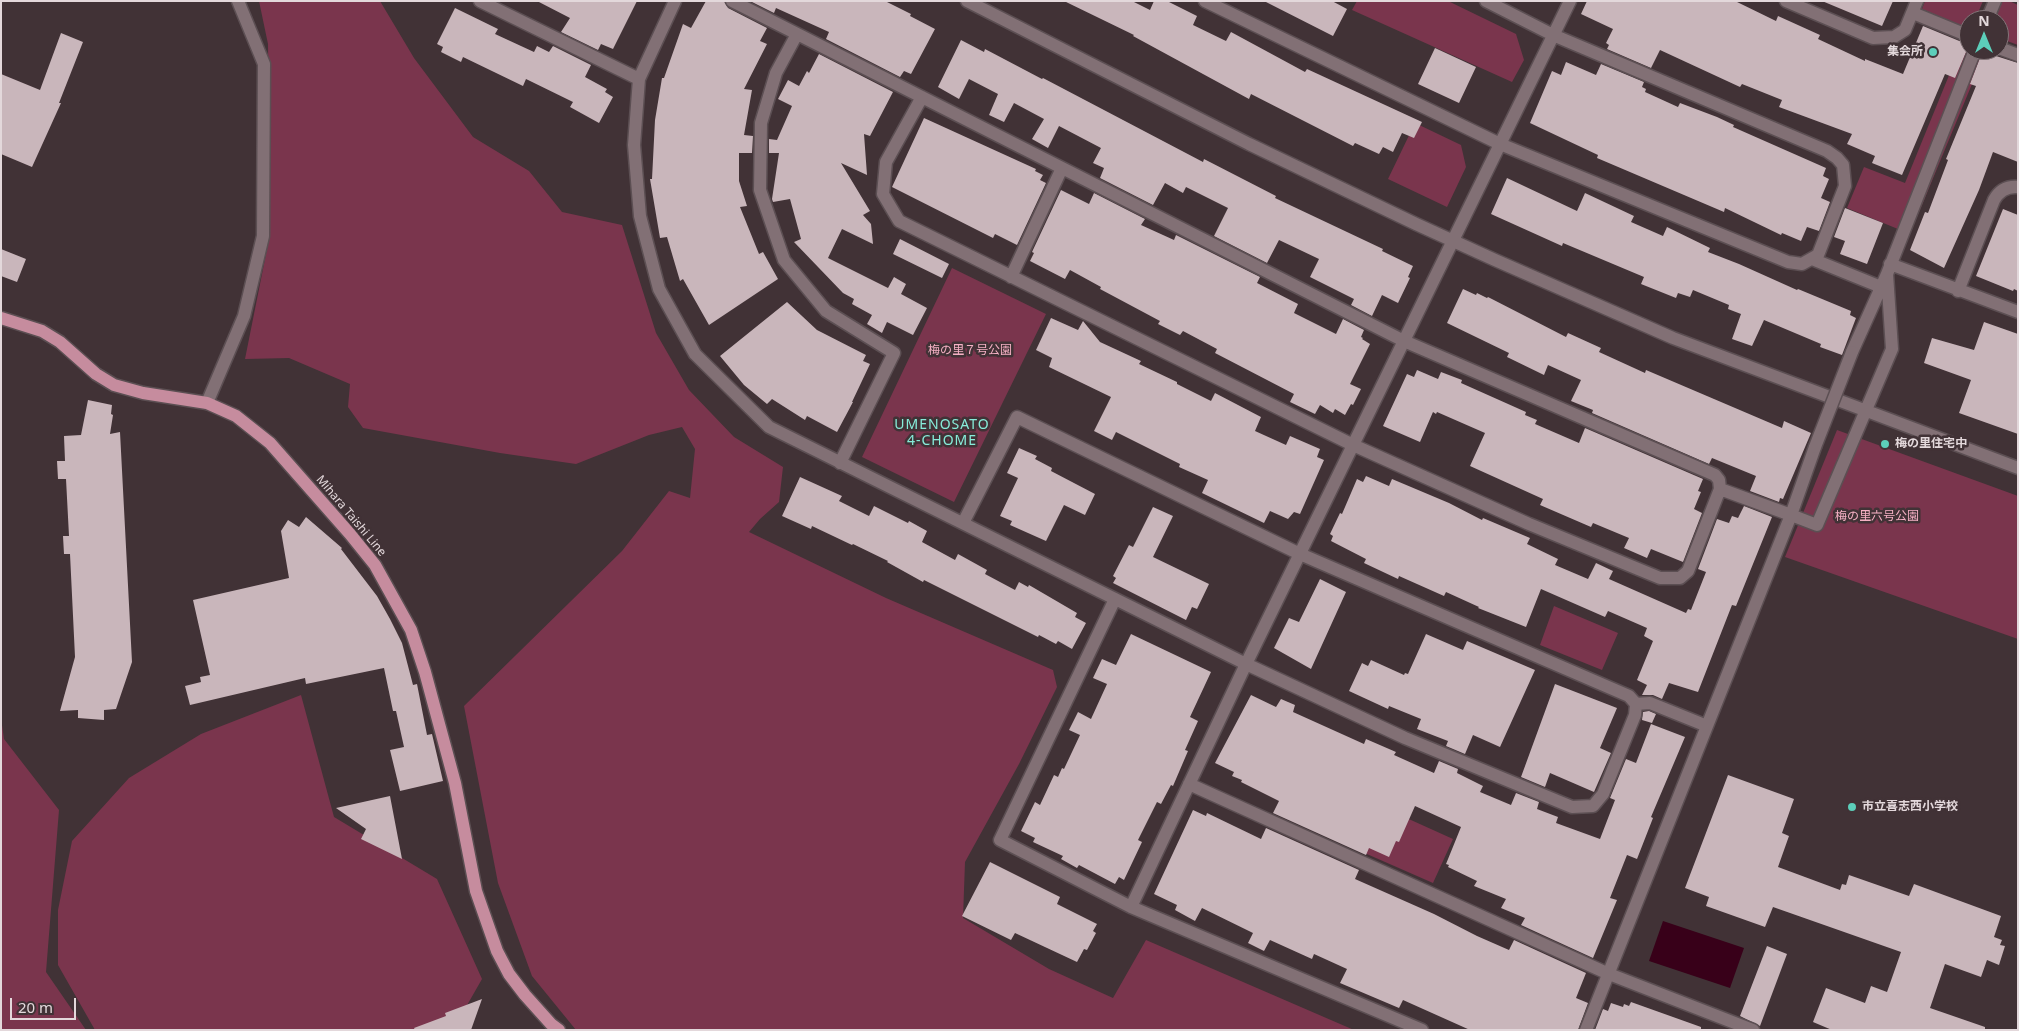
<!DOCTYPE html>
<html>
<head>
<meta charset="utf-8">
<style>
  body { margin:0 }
  #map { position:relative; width:2019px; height:1031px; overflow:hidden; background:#413236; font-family:"Noto Sans",sans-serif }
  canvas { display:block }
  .frame { position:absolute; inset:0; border:2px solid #e3d8db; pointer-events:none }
  .north { position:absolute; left:1959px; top:10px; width:50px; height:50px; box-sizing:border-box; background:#413236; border:1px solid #827478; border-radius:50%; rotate:0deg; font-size:14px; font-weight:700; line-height:20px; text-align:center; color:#e3d8db }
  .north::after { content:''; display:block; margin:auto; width:18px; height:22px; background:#5cceba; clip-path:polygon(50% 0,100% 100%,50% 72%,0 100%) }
  .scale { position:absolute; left:10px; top:998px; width:66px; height:22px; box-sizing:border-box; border:2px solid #e3d8db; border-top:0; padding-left:6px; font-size:15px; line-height:18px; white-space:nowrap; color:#e3d8db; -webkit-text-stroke:4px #413236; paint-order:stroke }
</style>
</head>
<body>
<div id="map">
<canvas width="2019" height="1031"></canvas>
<div class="frame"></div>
<div class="north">N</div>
<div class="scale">20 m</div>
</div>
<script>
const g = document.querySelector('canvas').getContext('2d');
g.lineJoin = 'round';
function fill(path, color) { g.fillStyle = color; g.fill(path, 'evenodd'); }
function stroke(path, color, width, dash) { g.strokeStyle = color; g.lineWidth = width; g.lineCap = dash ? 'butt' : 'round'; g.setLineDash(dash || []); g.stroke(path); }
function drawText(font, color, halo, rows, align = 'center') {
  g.font = font + ' "Noto Sans","Noto Sans JP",sans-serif'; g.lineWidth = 5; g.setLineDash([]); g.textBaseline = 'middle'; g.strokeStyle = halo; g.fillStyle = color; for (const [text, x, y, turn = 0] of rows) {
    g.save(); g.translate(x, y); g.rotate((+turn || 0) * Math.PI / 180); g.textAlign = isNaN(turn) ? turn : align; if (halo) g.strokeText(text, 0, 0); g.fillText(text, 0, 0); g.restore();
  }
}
const green = new Path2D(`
  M259 1H380L414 58 473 137 529 171 562 212 622 225 656 333 689 390 734 437 783 467 779 502 760 519 749 532 886 598 1053 670 1057 687 1019 764 965 862 963 918 1049 969 1113 998 1146 940 1354 1030H576L532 976 498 883 464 706 622 551 669 491 690 498 695 449 682 427 649 435 576 464 500 453 363 428 348 407 350 384 289 358 245 359 270 234 268 44Z
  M1357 1H1448L1516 34 1524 60 1512 82 1352 10Z
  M1925 1H1983L1975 20H1969V29L1922 9Z
  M1999 1H2009L2018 5V45L1999 38V20H1991Z
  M1961 46 1984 55 1910 234 1847 208 1864 167 1905 183Z
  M1415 123 1461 145 1466 167 1447 207 1388 179Z
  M952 268 1046 314 954 502 862 457Z
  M1837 430 2018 496V639L1785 557Z
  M1554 606 1618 633 1602 670 1540 645Z
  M301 695 334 817 437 879 482 979 462 1014 432 1030H95L58 965V910L72 841 129 778 201 734Z
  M1 718 4 739 59 810 46 972 86 1030H1Z
  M1380 806 1453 839 1433 883 1360 851Z`);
const water = new Path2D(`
  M1663 921 1744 948 1730 988 1649 961Z`);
const building = new Path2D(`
  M537 1H637L613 49 601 44 598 50 561 32 570 18Z
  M706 1H724L728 8 767 28 760 41 767 44 744 89 752 90 744 135 753 136 752 153H739V181L747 206 740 207 759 254 763 252 778 279 709 325 683 279 680 281 667 237 660 238 650 179H652L655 120 662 78H664L683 24 691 28Z
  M750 1H885L911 14 910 16 935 29 911 74 904 71 900 77 826 39 829 32 776 8 774 13Z
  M1064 1H1132L1150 10 1154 1H1167L1197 16 1193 25 1226 41 1231 32 1305 72 1307 69 1422 122 1414 138 1402 133 1393 152 1383 147 1379 154 1355 143 1353 146 1251 94 1249 99 1133 36 1134 35Z
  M1264 1H1332L1347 9 1333 36Z
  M1587 1H1735L1776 21 1778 16 1820 35 1818 39 1865 61V59L1903 74 1923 26 1969 45 1955 78 1945 74 1902 175 1872 163 1875 156 1847 144 1852 134 1779 107 1782 100 1742 84 1740 87 1660 50 1651 68 1607 49 1609 45 1606 43 1613 29 1581 14Z
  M1822 1H1893L1882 26Z
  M455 8 498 29 495 34 534 52 537 46 549 52 553 46 591 65 585 77 607 89 605 92 613 97 599 123 570 107 573 102 526 79 523 86 463 57 461 62 441 52 443 47 437 44Z
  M61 33 83 42 59 103H61L32 167 1 154V74L40 90Z
  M961 40 984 52 985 49 1042 79 1043 78 1203 162 1204 159 1276 196 1275 198 1383 249 1382 251 1413 266 1408 277 1410 278 1398 303 1382 295 1372 316 1351 305 1354 299 1310 277 1319 259 1279 240 1267 263 1214 236 1228 208 1186 187 1183 193 1165 183 1153 205 1100 178 1104 168 1093 163 1101 148 1059 126 1048 148 1032 139 1044 119 1014 103 1004 122 989 115 998 94 969 79 959 99 938 87Z
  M1435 48 1476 67 1459 103 1418 84Z
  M1983 50H1991L1996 56 2018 63V162L1993 152 1979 190 1944 268 1910 250 1925 212 1928 213 1948 160 1946 159 1976 86 1970 84Z
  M819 54 893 92 870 136 864 134 867 175 841 163 870 211 863 215 871 224 873 244 842 229 828 258 888 288 894 277 906 284 901 294 927 308 913 335 887 322 882 333 867 324 872 315 852 304 854 299 843 293 794 242 801 239 790 199 773 202 772 199 779 153H769V139L777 140 792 106 778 99 788 80 799 86 807 71 809 73Z
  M1566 62 1596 75 1601 64 1644 82 1642 87 1646 89 1645 92 1678 107 1680 103 1717 117 1734 125 1733 127 1826 168 1823 176 1829 179 1821 198 1830 202 1819 231 1807 227 1801 241 1782 233 1781 235 1725 208 1724 212 1597 158 1598 155 1530 123 1552 71 1561 75Z
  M924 118 1036 169 1035 171 1043 175 1040 180 1046 183 1017 245 995 234 993 238 892 187Z
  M1507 178 1577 211 1585 193 1634 216 1631 222 1663 236 1667 227 1710 248 1708 252 1739 264 1797 290 1798 289 1851 311 1850 315 1856 318 1842 355 1820 347 1821 344 1764 320 1752 346 1732 339 1741 314 1728 309 1729 305 1693 290 1690 297 1678 293 1676 298 1641 284 1644 277 1563 243 1562 246 1491 214Z
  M1061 190 1089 204 1094 193 1145 219 1141 225 1174 240 1176 235 1260 277 1257 283 1298 304 1294 313 1336 334 1343 319 1364 330 1361 337 1363 338 1362 339 1370 344 1350 384 1361 389 1353 405 1351 404 1345 415 1335 409 1333 413 1320 405 1315 414 1290 402 1294 394 1215 353 1217 349 1183 331 1180 335 1158 324 1160 321 1100 289 1101 287 1070 270 1065 279 1030 261 1034 253 1032 252Z
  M1845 208 1883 223 1867 264 1840 254 1845 241 1834 237Z
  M2003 209 2018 215V291L2014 289 2013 291 1976 276Z
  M900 239 949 264 942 278 893 254Z
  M1 249 26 259 17 282 1 276Z
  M1463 289 1476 295 1477 293 1487 298 1488 297 1566 337 1568 333 1601 348 1599 352 1645 373 1646 370 1782 428 1784 421 1811 433 1783 499 1780 498 1779 502 1750 491 1756 476 1712 458 1709 464 1592 413 1593 410 1571 401 1581 380 1548 365 1544 375 1507 357 1509 353 1447 323Z
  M787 302 817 330 866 355 863 361 870 364 852 402H853L837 432 807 416 805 420 772 399 767 404 744 385 720 356Z
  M1051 318 1078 330 1083 321 1100 342 1141 361 1139 364 1177 382V384L1211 401 1215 393 1261 417 1255 431 1286 445 1290 436 1320 449 1317 457 1324 460 1300 514 1294 512 1288 519 1270 511 1264 523 1202 493 1208 480 1179 467 1180 464 1116 432 1112 440 1094 431 1111 397 1049 367 1052 358 1036 350Z
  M1984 322 2018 334V434L1959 413 1971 380 1924 363 1932 338 1974 350Z
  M1417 370 1438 379 1441 372 1462 380 1461 383 1526 412 1525 415 1537 420 1535 424 1579 443 1585 428 1703 479 1698 491 1701 492 1694 509 1702 513 1683 562 1651 549 1647 558 1624 548 1629 538 1593 523 1591 527 1540 505 1543 499 1470 466 1485 433 1437 412 1436 414 1433 412 1420 442 1383 426 1407 374 1414 377Z
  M88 400 112 405 111 414 113 415 110 434 120 432 132 662 116 709 104 710V720L78 718V710L60 711 75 657 70 554H64L63 536H69L66 479H58L57 461H65L64 436 81 435Z
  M1019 448 1037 456 1035 459 1052 468 1051 471 1095 494 1085 515 1064 505 1046 541 1010 525 1012 521 1000 516 1018 478 1007 473Z
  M1366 476 1389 486 1392 479 1449 503 1482 520 1483 518 1530 538 1527 544 1558 559 1555 565 1588 579 1596 563 1613 571 1609 579 1686 613 1688 609 1691 610 1706 572 1698 569 1717 519 1729 523 1732 516 1738 518 1744 506 1772 517 1736 606 1732 605 1698 692 1669 683 1662 699 1653 695H1642L1647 685 1637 680 1653 641 1644 636 1647 628 1608 611 1605 617 1541 589 1526 627 1478 608 1479 607 1446 592 1444 596 1399 576 1398 579 1364 563 1366 559 1331 541 1333 536 1330 534 1340 513 1342 514 1357 479 1363 482Z
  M800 477 842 496 839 501 869 516 874 506 908 523 909 521 927 531 922 542 955 560 958 554 987 570 985 574 1015 590 1019 582 1028 587 1029 585 1077 613 1075 617 1086 623 1072 649 1058 641 1056 644 1039 635 1038 637 924 580 923 582 887 562 888 561 853 544 852 545 812 526 811 529 782 516Z
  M1153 507 1173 516 1153 557 1209 584 1197 609 1192 607 1186 620 1113 583 1116 578 1113 576 1129 545 1133 547Z
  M306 517 342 548 341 549 377 596 390 619 402 643 413 685 417 684 427 735 432 734 443 781 400 791 390 750 404 747 396 711H393L384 668 306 684 305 678 190 705 185 686 201 682 200 677 210 675 193 600 289 578 281 531 288 520 299 527Z
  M1320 579 1346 592 1311 669 1274 648 1289 618 1299 622Z
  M1131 634 1211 672 1190 717 1198 721 1185 750 1188 751 1173 786 1171 785 1161 804 1157 802 1138 840 1142 842 1124 880 1119 877 1115 884 1079 865 1077 868 1061 859 1063 856 1033 842 1035 838 1021 831 1035 802 1040 805 1054 775 1058 777 1062 768 1064 769 1080 735 1069 730 1078 712 1091 719 1107 684 1093 678 1102 659 1116 665Z
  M1426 634 1463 650 1467 641 1535 670 1500 747 1473 735 1465 754 1446 746 1448 741 1417 729 1421 719 1389 706 1388 709 1349 691 1362 663 1368 666 1371 660 1404 675 1405 673 1408 674Z
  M1555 684 1617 708 1600 748 1611 753 1594 792 1550 773 1545 787 1521 777Z
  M1251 695 1276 707 1281 699 1295 705 1293 712 1364 744 1366 739 1396 752 1394 755 1434 773 1439 761 1458 769 1457 773 1483 786 1480 792 1511 805 1516 793 1539 802 1537 809 1558 817 1556 823 1600 839 1615 800 1610 798 1626 759 1636 763 1651 724 1685 737 1651 817 1653 818 1637 859 1627 855 1610 898 1617 900 1593 958 1521 925 1525 918 1501 908 1506 899 1474 886 1477 881 1448 867 1449 865 1446 864 1461 827 1415 806 1399 842 1396 841 1389 857 1369 848 1366 855 1273 813 1279 801 1241 782 1242 780 1232 776 1234 772 1215 763Z
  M1649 711 1656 714 1652 723 1642 720 1643 712Z
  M1728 775 1794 799 1782 833 1789 836 1778 867 1840 890 1842 884 1846 885 1849 875 1909 896 1914 884 2001 916 1994 937 2002 940 2000 945 2005 946 1999 965 1987 960 1981 977 1945 964 1930 1008 1985 1027V1030H1832L1813 1022 1826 988 1865 1003 1871 986 1887 992 1901 952 1773 907 1765 927 1706 906 1709 897 1685 888Z
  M390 796 402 859 361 839 366 829 336 808Z
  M1193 810 1206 816 1207 813 1261 839 1266 828 1359 870 1355 879 1434 914 1477 936 1509 950 1514 940 1586 973 1576 998 1588 1003 1578 1030H1470L1403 1000 1399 1008 1340 983 1347 969 1314 954 1312 959 1270 940 1264 951 1248 943 1253 933 1202 908 1195 921 1175 910 1177 905 1154 894Z
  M990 862 1060 897 1057 904 1097 924 1093 931 1096 933 1087 950 1084 949 1077 962 1015 933 1011 940 962 916Z
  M1767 946 1787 954 1760 1026 1740 1016Z
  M482 999 471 1030H415L414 1028 446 1016 445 1013Z
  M1631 1002 1701 1027V1030H1595L1603 1009 1608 1011 1611 1003 1623 1007 1624 1004 1629 1006Z`);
const minor = new Path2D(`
  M480 1 639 79
  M675 1 639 79 634 145 640 216 659 289 695 354 769 427 1246 664 1405 738 1572 807 1593 806 1603 794 1635 715 1636 704 1629 696 1300 554 1017 417 963 523
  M732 1 1404 341 1715 475 1719 480 1720 489 1688 571 1680 578H1660L1529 524 1353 445 899 221 883 194 886 162 922 97
  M967 1 1249 144 1416 224 1495 260 1673 338 2018 468
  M1205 1 1500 144 1788 262 1802 264 1818 255 1845 186 1843 165 1837 158 1827 151 1553 35 1486 1
  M1786 1 1873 38 1894 37 1905 30 1917 1
  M1913 13 1969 36
  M1987 20 1995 1
  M797 34 776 73 761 123 760 190 784 260 826 311 894 353 840 463
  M1999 48 2018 55
  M1812 259 1881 287
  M1890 264 2018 312
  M1011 277 1062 168
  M1958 291 1994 200C1999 191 2007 186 2018 187
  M1852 352 1887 274 1975 50
  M207 403 244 316 263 236 264 64 238 1
  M1815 447 1791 515 1817 525 1892 349 1887 274
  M1115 599 1000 840 1131 907 1422 1030
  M1636 704 1650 703 1707 726
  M1189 784 1609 974 1753 1030
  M1131 907 1246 664 1570 1
  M1586 1030 1791 515 1720 489`);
const major = new Path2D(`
  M1 318 42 331 60 342 96 374 114 385 143 393 207 403 236 416 270 443 350 534 375 565 411 630 425 672 455 783 476 891 497 951 509 974 525 995 551 1024 559 1030`);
const minorBridge = new Path2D(`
  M1815 447 1852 352`);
const markers = [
  [1933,52,5,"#5cceba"],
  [1885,444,5,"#5cceba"],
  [1852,807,5,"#5cceba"]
];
const poiNames = [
  ["集会所",1923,52,"right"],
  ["梅の里住宅中",1895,444],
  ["市立喜志西小学校",1862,807]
];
const parkNames = [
  ["梅の里７号公園",970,351],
  ["梅の里六号公園",1877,517]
];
const streetNames = [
  ["Mihara Taishi Line",351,516,50]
];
const neighbourhoodNames = [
  ["UMENOSATO",942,425],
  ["4-CHOME",942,441]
];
fill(green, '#7a354d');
fill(water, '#380019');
fill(building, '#c9b6bb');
stroke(minor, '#5c4f53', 15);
stroke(major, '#5c4f53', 15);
stroke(minor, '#827075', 12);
stroke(major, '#c68c9e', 12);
stroke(minorBridge, '#5c4f53', 15, []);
stroke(minorBridge, '#827075', 12);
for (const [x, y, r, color] of markers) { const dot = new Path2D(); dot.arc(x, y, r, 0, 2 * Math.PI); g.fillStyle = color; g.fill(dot); stroke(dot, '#413236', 2); }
drawText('bold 12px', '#e3d8db', '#413236', poiNames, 'left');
drawText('12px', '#f5b0c4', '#413236', parkNames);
drawText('12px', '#e3d8db', '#413236', streetNames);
g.letterSpacing = '1px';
drawText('14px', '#87ecd9', '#413236', neighbourhoodNames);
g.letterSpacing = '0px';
</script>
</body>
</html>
